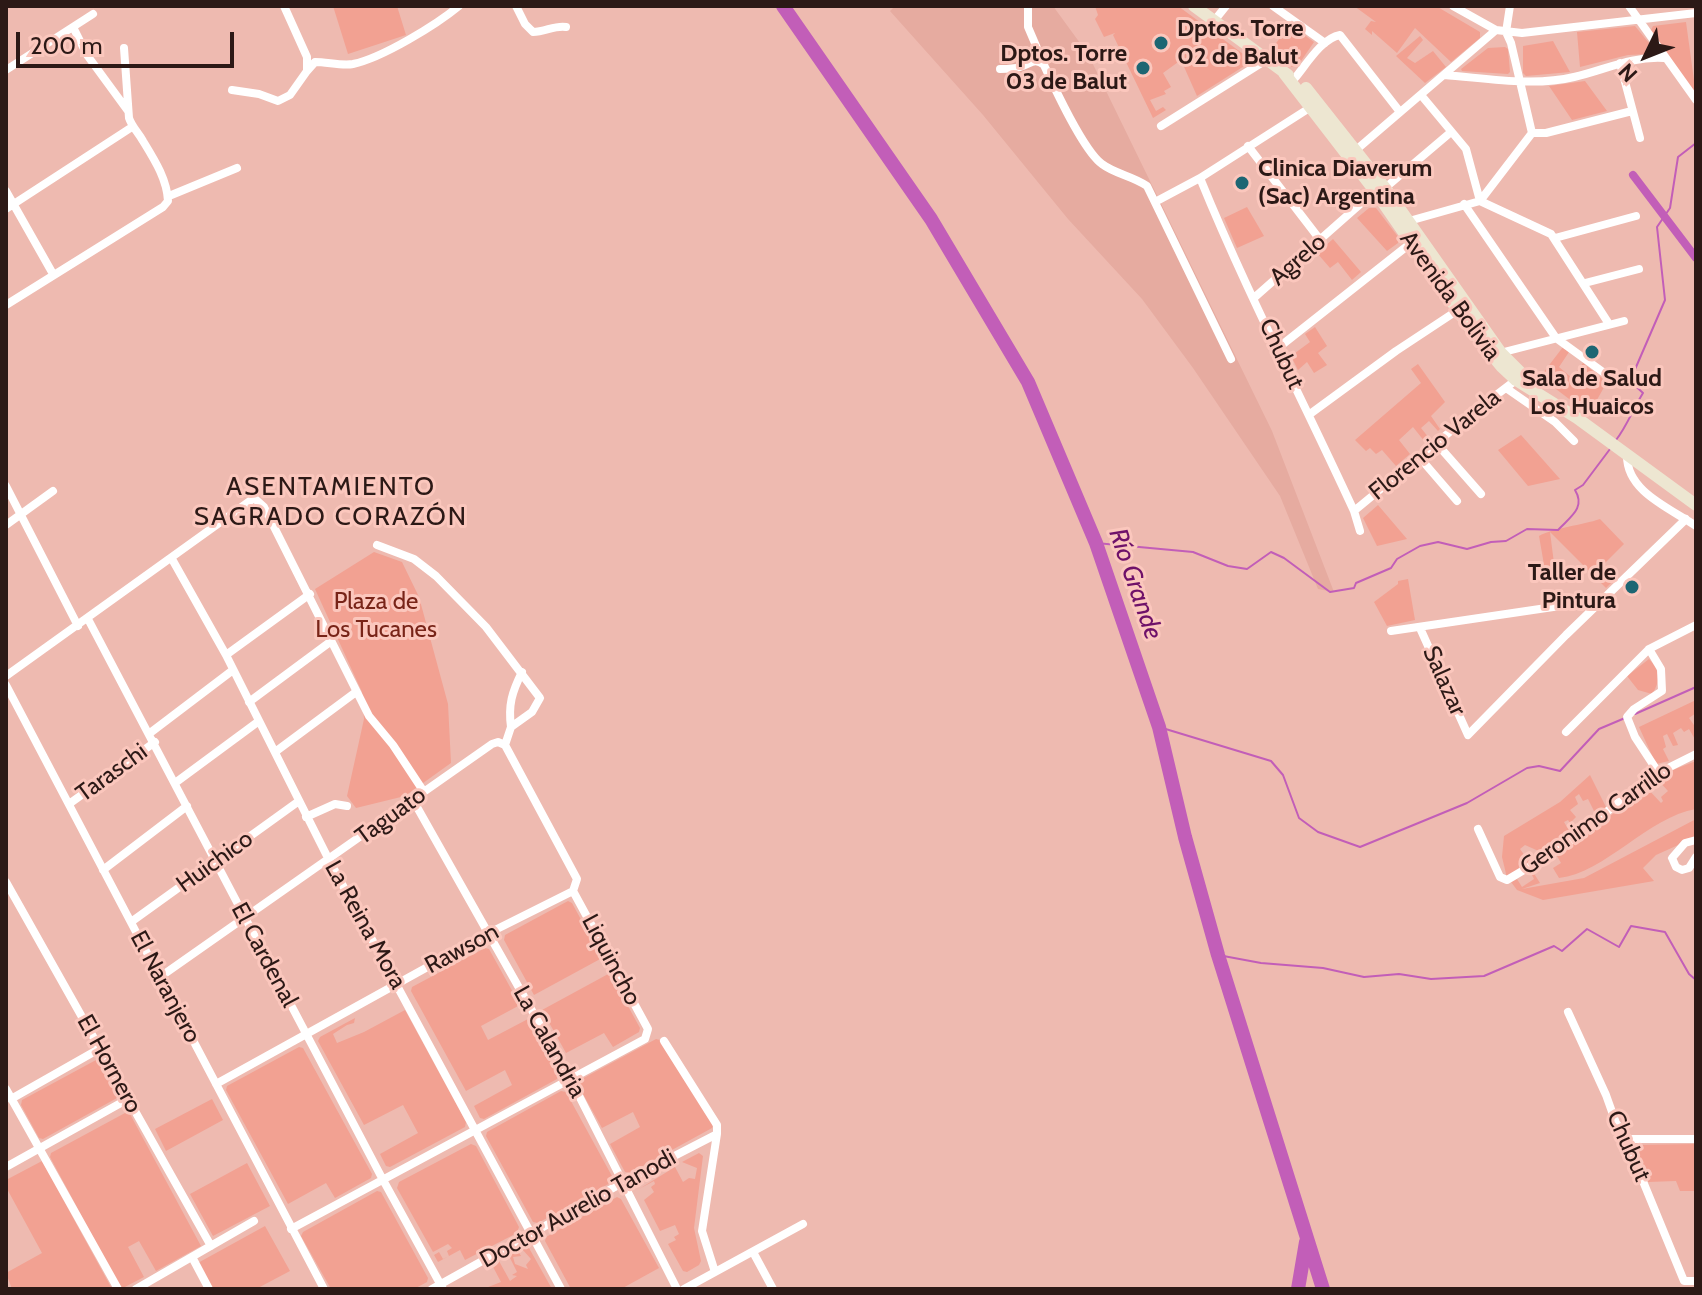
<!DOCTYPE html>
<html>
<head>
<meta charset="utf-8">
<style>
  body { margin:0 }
  #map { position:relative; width:1702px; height:1295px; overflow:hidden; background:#eebab0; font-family:Cabin,sans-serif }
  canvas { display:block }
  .frame { position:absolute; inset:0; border:8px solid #2c1916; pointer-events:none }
  .north { position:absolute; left:1606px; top:16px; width:80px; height:80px; -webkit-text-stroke:6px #fbc7bd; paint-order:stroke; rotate:227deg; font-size:22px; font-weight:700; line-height:32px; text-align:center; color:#2c1916 }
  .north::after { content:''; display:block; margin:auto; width:28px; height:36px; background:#2c1916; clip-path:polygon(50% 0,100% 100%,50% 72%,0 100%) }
  .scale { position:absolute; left:16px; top:32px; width:218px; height:36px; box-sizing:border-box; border:4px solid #2c1916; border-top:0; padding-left:10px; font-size:24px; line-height:28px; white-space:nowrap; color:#2c1916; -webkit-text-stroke:6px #fbc7bd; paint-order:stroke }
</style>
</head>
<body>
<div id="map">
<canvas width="1702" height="1295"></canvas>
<div class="frame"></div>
<div class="north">N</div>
<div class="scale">200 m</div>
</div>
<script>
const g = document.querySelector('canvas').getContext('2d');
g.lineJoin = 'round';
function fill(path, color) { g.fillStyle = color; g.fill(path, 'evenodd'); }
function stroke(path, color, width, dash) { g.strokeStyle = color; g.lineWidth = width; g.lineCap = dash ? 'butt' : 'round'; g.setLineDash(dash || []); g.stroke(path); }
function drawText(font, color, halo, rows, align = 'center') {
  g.font = font + ' Cabin,sans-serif'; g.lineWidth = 6; g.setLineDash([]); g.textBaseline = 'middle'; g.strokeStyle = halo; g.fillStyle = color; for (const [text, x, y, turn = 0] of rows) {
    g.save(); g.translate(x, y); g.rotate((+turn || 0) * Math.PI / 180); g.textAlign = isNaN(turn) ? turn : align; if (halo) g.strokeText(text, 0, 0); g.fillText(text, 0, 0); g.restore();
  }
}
const built = new Path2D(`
  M895 6H1053L1088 54 1272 431 1334 592 1318 589 1280 496 1193 368 1142 299 1068 219 983 115 890 11Z`);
const green = new Path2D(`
  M333 6H397L406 35 348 54Z
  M1095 6H1178L1250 59 1249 63 1197 96 1181 60 1163 73 1171 87 1164 91 1166 94 1150 100 1156 111 1163 107 1166 110 1153 118 1113 35 1115 33 1104 37 1095 19 1098 15Z
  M1354 6H1436L1480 32V38L1451 62 1415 28 1397 53 1372 31V35L1365 29 1371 21 1376 22Z
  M1686 22 1696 95 1651 30 1653 26Z
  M1290 25 1314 42 1297 67H1292L1270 51Z
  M1635 26 1653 48 1651 54 1628 55 1580 67 1577 32Z
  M1420 36 1423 40 1407 58 1415 63 1433 51 1446 67 1425 83 1396 56Z
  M1553 41 1570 72 1526 76 1523 73V46Z
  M1505 47 1508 49 1510 72 1508 74 1462 71 1461 69 1488 48Z
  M1585 81 1607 111 1572 120 1549 86Z
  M1247 207 1264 236 1237 248 1224 218Z
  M1369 208H1376L1399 238 1398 243 1387 251 1357 218Z
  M1333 239 1361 272 1352 280 1338 262 1330 268 1317 253Z
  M1315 327 1327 346 1318 353 1327 365 1314 373 1307 362 1298 370 1291 356 1310 342 1305 334Z
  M1563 347 1569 352 1559 367 1572 378 1583 363 1607 382 1589 414 1540 377Z
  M1418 364 1445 402 1431 416 1440 429 1438 431 1429 421 1421 428 1429 438 1425 442 1413 427 1399 440 1410 454 1396 466 1382 450 1376 454 1370 448 1366 451 1355 440 1421 383 1411 369Z
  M1521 435 1560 479 1528 486 1498 450Z
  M1378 505 1407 539 1377 546 1363 518Z
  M1600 519 1624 544 1602 566 1615 579 1606 588 1550 532 1556 579 1547 582 1539 536C1553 528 1583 525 1600 519Z
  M374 552 402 562 419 597 448 704 451 763 405 796 356 808 347 796 364 719 362 692 315 589Z
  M1408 579 1415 620 1387 626 1374 602 1398 584V581Z
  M1649 659C1660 670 1661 681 1652 694L1638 690 1627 676Z
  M1696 700V713L1689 718 1696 728V741L1689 729 1684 732 1681 728 1673 733 1678 745 1673 746 1667 734 1663 736 1666 747 1663 749 1669 761 1656 764 1639 727Z
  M1696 761V780L1694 782 1696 786V809C1648 817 1605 873 1559 878L1553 868 1561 863 1557 856 1647 788 1661 803 1663 801 1661 797 1668 791 1658 780 1665 773Z
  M1590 775 1606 807 1596 815 1588 799 1583 801 1579 794 1575 797 1578 804 1570 810 1576 817 1570 823 1568 820 1564 822 1571 834 1560 842 1557 840 1543 853 1525 845 1520 849 1530 863 1507 878 1502 857 1504 836 1560 802Z
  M1696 819V837L1656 855 1643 868 1654 881 1543 900 1517 890 1511 882 1517 879 1522 887 1534 879 1531 873 1533 872 1540 883 1522 889 1584 878Z
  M568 901 572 903 602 958 534 995 504 940 505 935Z
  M485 948 489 949 520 1005 481 1026 488 1040 528 1019 558 1075 557 1079 484 1119 480 1118 474 1106 512 1085 505 1070 466 1091 411 991 412 987Z
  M610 973 640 1028 639 1032 613 1047 604 1033 566 1053 542 1010Z
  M405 1010 466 1122 465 1127 390 1167 386 1166 380 1154 418 1133 403 1105 364 1125 318 1041 320 1037 355 1018 354 1023 347 1025 333 1034 337 1043 364 1032Z
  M656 1039 660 1040 713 1124 712 1128 630 1173 625 1172 610 1144 640 1127 633 1112 602 1128 578 1085 580 1080Z
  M299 1047 303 1048 372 1174 371 1178 335 1198 326 1183 288 1204 226 1090 227 1086Z
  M96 1060 100 1061 118 1094 117 1098 43 1139 39 1138 21 1105 22 1100Z
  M561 1091 566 1092 613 1178 612 1182 538 1223 533 1222 486 1136 487 1132Z
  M212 1099 223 1120 166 1151 155 1129Z
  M125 1113 130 1114 201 1246 156 1271 139 1241 128 1247 144 1277 121 1289 50 1157 51 1153Z
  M471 1144 476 1146 519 1227 517 1233 465 1260 460 1250 438 1262 434 1255 439 1252 443 1259 449 1256 447 1251 452 1248 448 1244 433 1252 397 1188 399 1182Z
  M1696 1144V1191H1680L1676 1181 1648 1182 1632 1148 1634 1145Z
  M699 1153 703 1156 694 1228 701 1261 699 1265 687 1272 683 1271 668 1244 676 1240 674 1237 679 1234 675 1225 660 1231 644 1200 654 1192 651 1187 655 1184 654 1181 639 1189 675 1167 683 1182 689 1178 695 1179 697 1168 682 1162Z
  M42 1161 112 1289H12L6 1273 42 1253 6 1187V1180Z
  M247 1163 270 1206 213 1236 190 1194Z
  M377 1191 381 1192 428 1278 427 1282 414 1289H331L301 1236 303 1232Z
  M617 1197 621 1199 659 1268 621 1289H571L545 1241 546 1237Z
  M265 1226 290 1271 256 1289H209L196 1264Z
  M525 1247 529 1248 552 1289H483L501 1282 492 1265 499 1261 510 1281 517 1276 512 1275 517 1272 509 1256 518 1251 521 1256 513 1257 515 1264 528 1269 526 1265 531 1259 522 1249Z`);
const stream = new Path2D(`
  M1616 440C1627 426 1633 409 1643 393L1630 381 1665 300 1657 227 1670 208 1678 157 1696 143
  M1096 543 1193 552 1228 566 1247 569 1271 552 1284 558 1330 592 1354 588 1356 583 1391 568 1397 559 1420 546 1438 542 1467 549 1491 542 1506 541 1527 529 1558 530C1570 517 1586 508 1575 490L1583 485 1610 449
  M1635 714 1696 687
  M1159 727 1271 761 1283 775 1299 818 1318 832 1360 847 1467 803 1527 768 1539 766 1560 771 1599 729 1625 718
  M1218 955 1261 963 1323 968 1364 977 1399 974 1431 979 1484 976 1554 946 1562 951 1587 929 1619 947 1631 926 1665 932 1689 974 1696 980`);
const canal = new Path2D(`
  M1633 175 1696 258`);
const river = new Path2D(`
  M783 6 931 219 1028 382 1096 543 1159 727 1185 837 1218 955 1323 1289
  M1298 1289 1306 1242`);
const street = new Path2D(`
  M516 6 525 24 533 32C545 32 555 25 566 27
  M1028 6V27L1043 62
  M1273 6 1325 43
  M1453 6 1496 30 1522 33 1696 13
  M1629 6 1696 100
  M1214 21 1226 6
  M73 27 87 55 128 111
  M1506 32 1511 43 1532 133
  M1506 32 1510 6
  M1620 63 1640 138
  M1000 69C1006 69 1014 69 1020 67 1031 64 1034 57 1044 65 1054 87 1084 151 1102 164 1115 174 1133 176 1147 186L1231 359
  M6 70 93 14
  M307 71 315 62C327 62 342 66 353 64 382 58 436 25 459 6
  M1444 75C1485 78 1533 87 1574 77 1605 70 1631 56 1664 58
  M1295 78C1306 65 1322 38 1340 35L1400 112
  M232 90 259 94 278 101 290 95 307 71V57L284 6
  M1421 95 1466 149 1480 201 1551 234 1609 324
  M1161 126 1266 60
  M1248 146 1321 241
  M1356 150 1496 30
  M1200 178C1246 291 1303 400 1354 511L1360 531
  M1385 188 1451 132
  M6 191 53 274
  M169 196 237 168
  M1155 202 1200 178 1311 107
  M1464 204 1556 338 1607 375
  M6 209 132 127
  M1409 221 1480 201 1532 133H1546L1632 111
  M1555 238 1636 216
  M1585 283 1639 269
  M1255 297 1375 191
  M6 305 163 207 168 201C167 179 154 159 143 141 138 132 132 127 129 118L124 48
  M1278 348 1411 243
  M1500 353 1624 321
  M1506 388 1555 422 1574 441
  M1310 414 1396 351 1458 310
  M1437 444 1481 494
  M1627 456C1627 492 1670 508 1696 526
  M1420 458 1457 501
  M6 486 78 626
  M1354 511 1474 412 1516 380
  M6 525 53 491
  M377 545 414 559 436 576 486 627 540 698 532 712 511 727 505 745
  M172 559 226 655 329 860 561 1289
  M88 619 382 1178 443 1289
  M1420 628 1468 735 1566 635 1686 519
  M1391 631 1560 606 1598 604
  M1649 649 1661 669 1662 691 1634 709 1627 717 1635 737 1658 772
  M226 655 310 594
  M6 676 254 498 264 507 369 716 393 745 424 792
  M6 685 324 1289
  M249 702 330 642
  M511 727C508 705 512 692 522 672
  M1566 732 1649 649 1696 625
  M150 733 233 670
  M275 752 356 692
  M175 783 259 721
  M413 800 570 1078 677 1289
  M69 804 155 742
  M306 817 335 804 347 806
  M1478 829 1500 877 1507 880 1561 848 1652 776 1696 754
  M1696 840 1685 843 1672 858 1676 867 1682 870 1689 868 1696 857
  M103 870 187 806
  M6 882 211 1246
  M131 922 299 801
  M160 977 492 744 498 742 505 745
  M1568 1012 1606 1095 1616 1123 1628 1139 1633 1157 1684 1281H1696
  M216 1084 489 933 573 891 577 879 505 745
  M6 1089 118 1289
  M11 1099 99 1049
  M1628 1139H1696
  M6 1167 128 1099
  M291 1229 645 1039 648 1029 573 891
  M753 1252 773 1289
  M192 1257 209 1289
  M715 1272 702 1231 717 1134
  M136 1289 254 1221
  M432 1289 622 1183 717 1134V1125L664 1041
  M684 1289 803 1224`);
const secondary = new Path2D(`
  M1194 6 1288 75
  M1284 73 1375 191 1473 332 1501 366 1516 380 1577 418 1696 505
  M1306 88 1385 188 1501 353 1524 376`);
const markers = [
  [1161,43,8,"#1d6673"],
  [1143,68,8,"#1d6673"],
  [1242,183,8,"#1d6673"],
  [1592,352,8,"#1d6673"],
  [1632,587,8,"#1d6673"]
];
const poiNames = [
  ["Dptos. Torre",1177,29],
  ["02 de Balut",1177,57],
  ["Dptos. Torre",1127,54,"right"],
  ["03 de Balut",1127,82,"right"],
  ["Clinica Diaverum",1258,169],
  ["(Sac) Argentina",1258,197],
  ["Sala de Salud",1592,379,"center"],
  ["Los Huaicos",1592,407,"center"],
  ["Taller de",1616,573,"right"],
  ["Pintura",1616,601,"right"]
];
const streetNames = [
  ["Agrelo",1298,260,-41],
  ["Avenida Bolivia",1450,296,54],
  ["Chubut",1281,354,65],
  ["Florencio Varela",1435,445,-39],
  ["Salazar",1444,681,66],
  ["Taraschi",112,773,-36],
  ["Taguato",391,816,-36],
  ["Geronimo Carrillo",1596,819,-35],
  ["Huichico",215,862,-36],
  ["La Reina Mora",365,925,61],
  ["Rawson",462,949,-28],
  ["El Cardenal",264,955,62],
  ["Liquincho",611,960,62],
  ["El Naranjero",165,987,62],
  ["La Calandria",549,1042,61],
  ["El Hornero",109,1064,61],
  ["Chubut",1628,1146,66],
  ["Doctor Aurelio Tanodi",578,1209,-29]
];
const parkNames = [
  ["Plaza de",376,602],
  ["Los Tucanes",376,630]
];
const neighbourhoodNames = [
  ["ASENTAMIENTO",331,487],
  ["SAGRADO CORAZÓN",331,517]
];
const waterNames = [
  ["Río Grande",1135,584,71]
];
fill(built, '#e6aba0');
fill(green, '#f2a192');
stroke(stream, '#c25eb8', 2);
stroke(canal, '#c25eb8', 8);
stroke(river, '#c25eb8', 14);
stroke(street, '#fff', 8);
stroke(secondary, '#ede6d1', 12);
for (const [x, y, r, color] of markers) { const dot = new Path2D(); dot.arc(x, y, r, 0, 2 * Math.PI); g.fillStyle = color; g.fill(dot); stroke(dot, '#fbc7bd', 3); }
drawText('bold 24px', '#2c1916', '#fbc7bd', poiNames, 'left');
drawText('24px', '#2c1916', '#fbc7bd', streetNames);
drawText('24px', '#782418', '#fbc7bd', parkNames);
g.letterSpacing = '2px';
drawText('26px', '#2c1916', '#fbc7bd', neighbourhoodNames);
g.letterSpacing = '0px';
drawText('italic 26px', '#6f1169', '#fbc7bd', waterNames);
</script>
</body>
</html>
